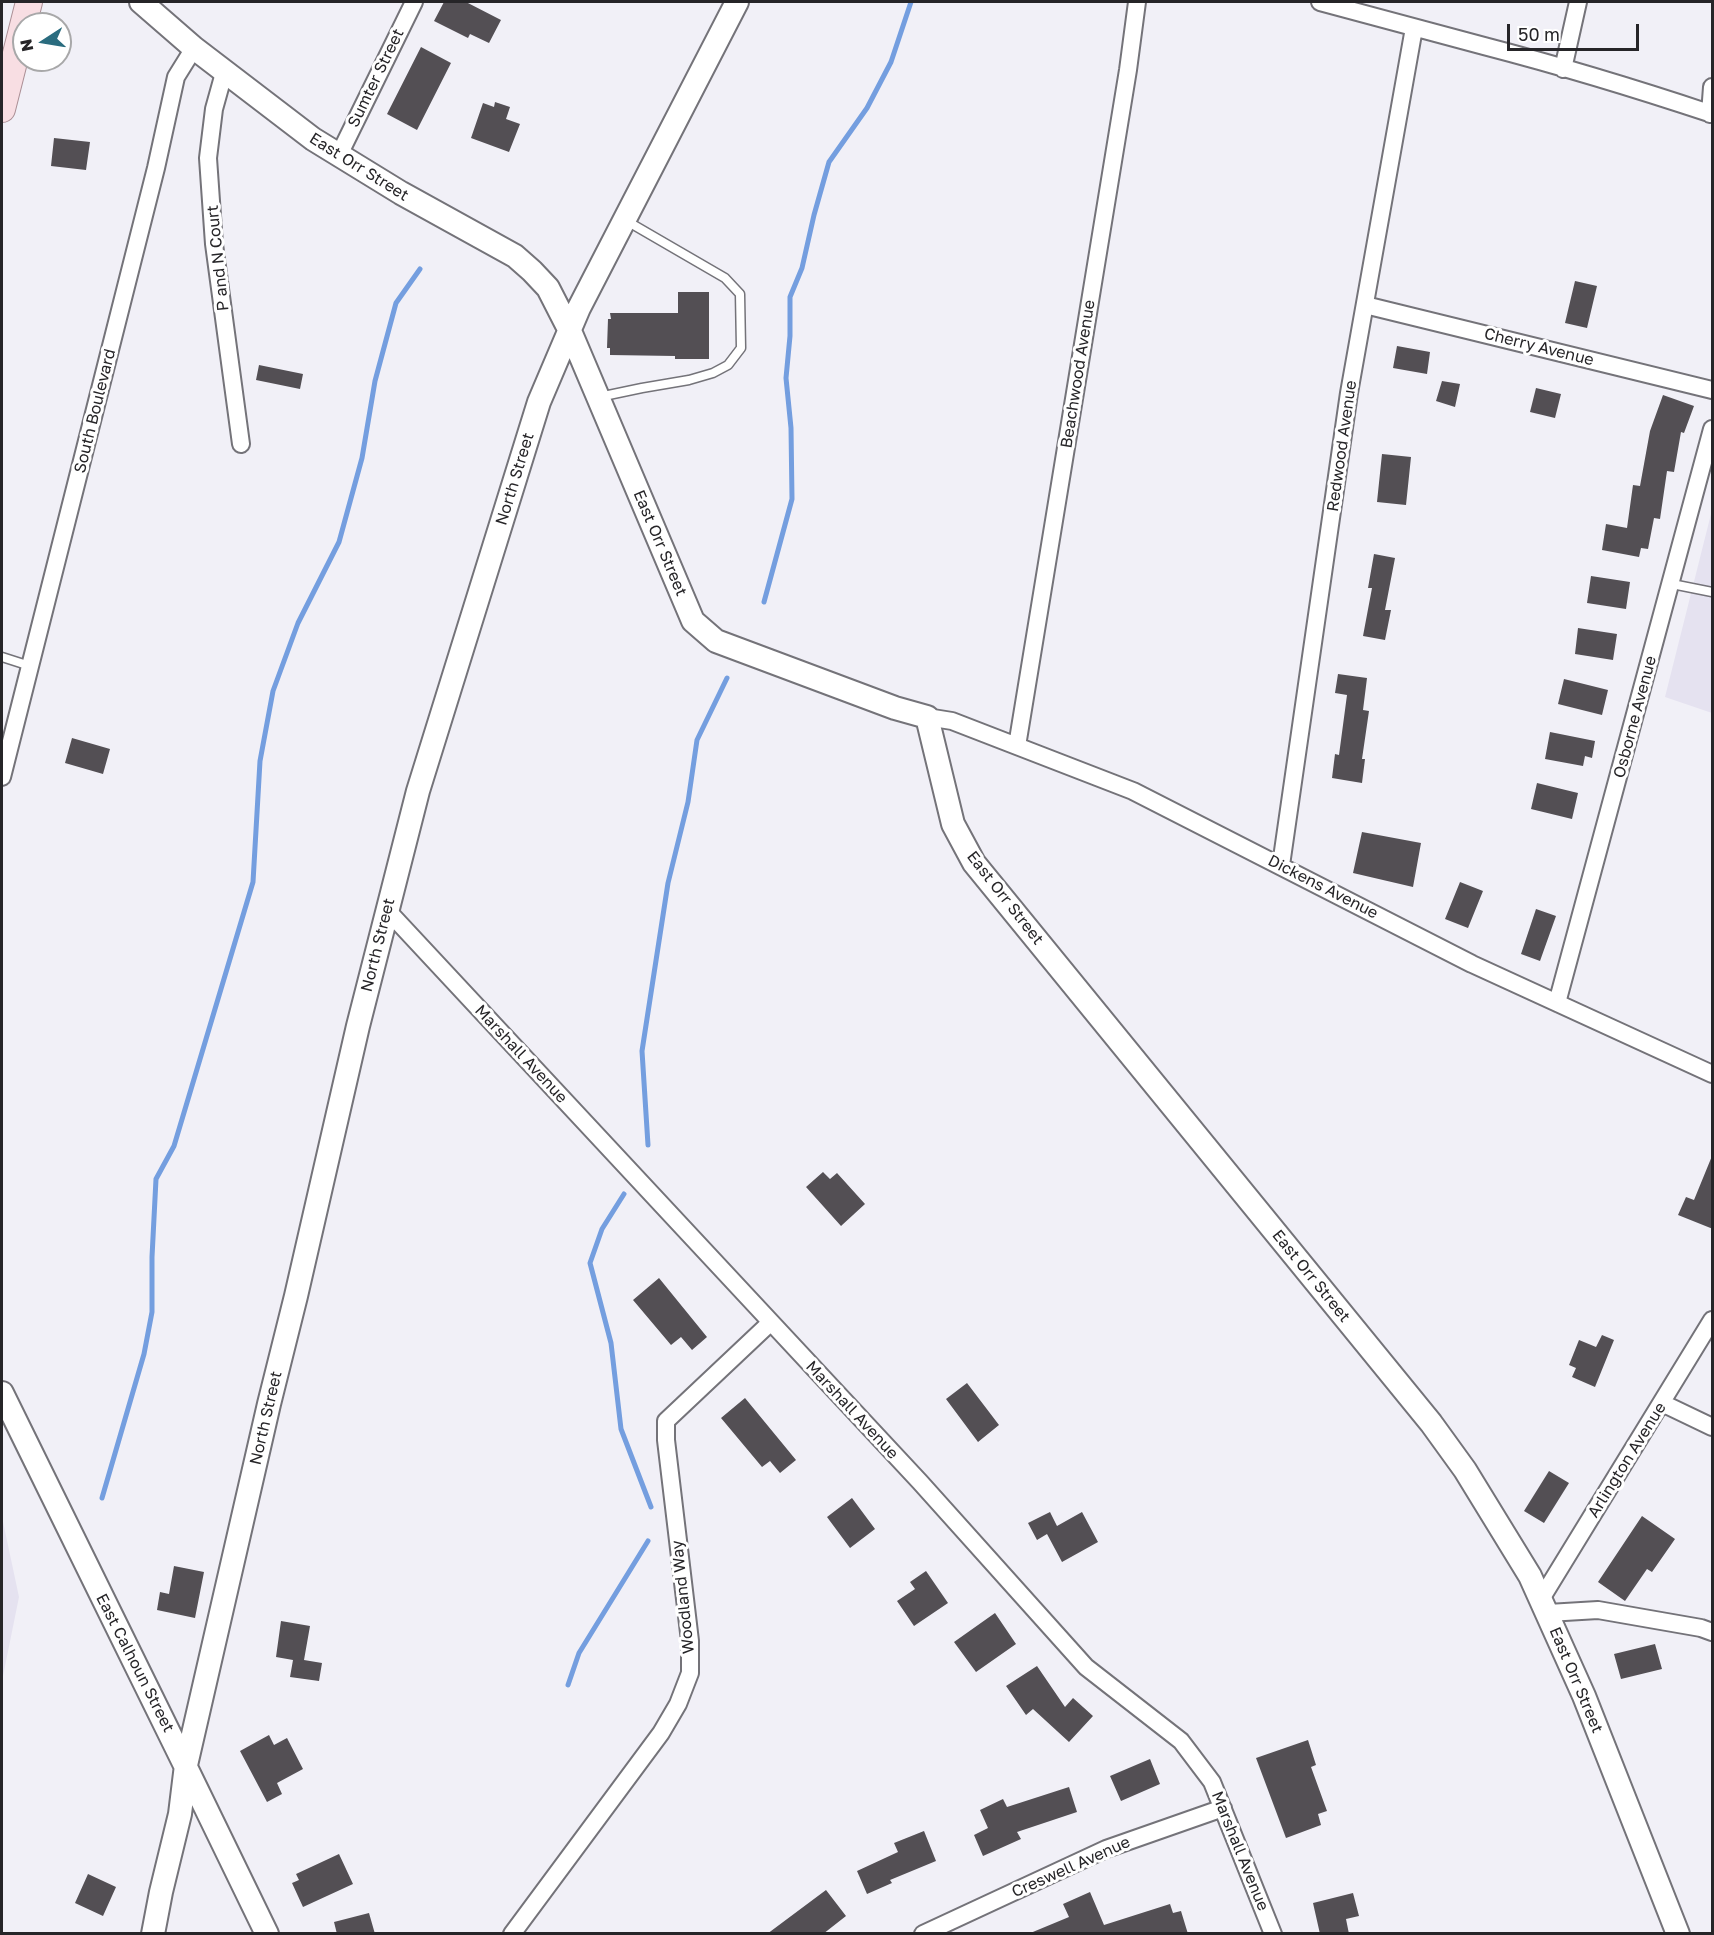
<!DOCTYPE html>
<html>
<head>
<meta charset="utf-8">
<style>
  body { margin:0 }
  #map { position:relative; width:1714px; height:1935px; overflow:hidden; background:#f1f0f7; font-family:"Golos Text",sans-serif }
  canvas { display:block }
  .frame { position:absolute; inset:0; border:3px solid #262528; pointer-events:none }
  .north { position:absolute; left:12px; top:12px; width:60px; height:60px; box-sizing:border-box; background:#fff; border:2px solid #a8a8a9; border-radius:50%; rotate:258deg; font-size:16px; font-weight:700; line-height:24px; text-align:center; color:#262528 }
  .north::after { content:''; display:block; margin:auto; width:21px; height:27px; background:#2a6c7f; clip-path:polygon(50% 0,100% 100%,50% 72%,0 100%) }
  .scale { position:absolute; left:1507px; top:24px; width:132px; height:27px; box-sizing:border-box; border:3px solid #262528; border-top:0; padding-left:8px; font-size:18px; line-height:21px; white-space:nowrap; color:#262528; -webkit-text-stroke:4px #fff; paint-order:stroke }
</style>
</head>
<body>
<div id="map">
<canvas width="1714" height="1935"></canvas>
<div class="frame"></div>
<div class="north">N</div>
<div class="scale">50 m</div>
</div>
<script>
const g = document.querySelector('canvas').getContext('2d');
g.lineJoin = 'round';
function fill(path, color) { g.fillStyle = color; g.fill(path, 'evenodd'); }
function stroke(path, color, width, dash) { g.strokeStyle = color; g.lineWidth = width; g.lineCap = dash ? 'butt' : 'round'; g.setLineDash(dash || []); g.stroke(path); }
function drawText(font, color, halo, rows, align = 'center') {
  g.font = font + ' "Golos Text",sans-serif'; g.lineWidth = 6; g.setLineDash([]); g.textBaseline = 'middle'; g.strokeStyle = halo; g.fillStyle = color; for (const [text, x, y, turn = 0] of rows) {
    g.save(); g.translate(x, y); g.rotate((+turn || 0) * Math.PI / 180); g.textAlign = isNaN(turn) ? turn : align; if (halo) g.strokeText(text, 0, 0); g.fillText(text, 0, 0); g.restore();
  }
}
const built = new Path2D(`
  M1712 510V713L1665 697Z
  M2 1517 19 1597 2 1681Z`);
const stream = new Path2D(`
  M764 602 792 499 791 428 786 378 790 336V297L802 268 814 215 829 162 867 108 891 62 911 2
  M648 1145 642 1051 668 883 688 802 697 740 727 678
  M624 1194 602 1229 590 1263 611 1343 621 1429 651 1507
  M102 1498 144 1354 152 1312V1257L156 1179 174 1146 253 882 260 761 273 691 298 623 339 542 362 458 375 381 396 303 420 269
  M568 1685 579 1653 648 1541`);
const building = new Path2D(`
  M444 2H466L501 20 489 43 470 34 468 38 434 21Z
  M421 47 451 63 417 130 387 114Z
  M495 102 510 107 506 119 520 124 509 152 471 138 483 103 494 107Z
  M54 138 90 142 86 170 51 166Z
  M1575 281 1597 286 1587 328 1565 323Z
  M678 292H709V359H675V356L610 355V348H607L608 319H611L610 313H678Z
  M1397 346 1430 352 1427 374 1393 368Z
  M259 365 303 374 300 389 256 380Z
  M1442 381 1460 384 1455 407 1436 401Z
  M1536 388 1561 394 1555 418 1530 412Z
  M1663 395 1694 406 1684 433 1681 432 1674 472 1667 471 1660 519 1654 518 1648 549 1641 548 1639 557 1602 550 1606 524 1627 528 1633 485 1640 486 1650 431Z
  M1382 454 1411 457 1406 505 1377 502Z
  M1374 554 1395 558 1385 610H1391L1385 640 1363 636 1372 588H1368Z
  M1591 576 1630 582 1626 609 1587 603Z
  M1578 628 1617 634 1613 660 1575 654Z
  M1338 674 1367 678 1363 710 1369 711 1362 759H1365L1362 783 1332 778 1335 754 1339 755 1347 695 1335 693Z
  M1564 679 1608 690 1602 715 1558 704Z
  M1550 732 1595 741 1592 758 1585 756 1583 766 1545 759Z
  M72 738 110 749 103 774 65 763Z
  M1537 783 1578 793 1572 819 1531 809Z
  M1362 832 1421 843 1413 887 1353 873Z
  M1460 882 1483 891 1468 928 1445 919Z
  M1536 909 1556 916 1540 961 1521 954Z
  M1712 1156 1713 1157V1229L1678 1215 1686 1197 1694 1200Z
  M823 1172 830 1179 837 1173 865 1204 841 1226 806 1187Z
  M659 1278 707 1337 692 1350 681 1337 671 1345 633 1300Z
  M1602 1335 1614 1340 1595 1387 1572 1377 1576 1368 1569 1365 1579 1340 1596 1347Z
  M967 1383 999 1425 978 1442 946 1399Z
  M745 1398 796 1460 780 1473 770 1461 762 1467 721 1418Z
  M1549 1471 1569 1483 1544 1523 1524 1511Z
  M852 1498 875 1529 850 1548 827 1517Z
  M1050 1512 1057 1526 1082 1512 1098 1542 1062 1562 1047 1534 1037 1540 1028 1523Z
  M1642 1516 1675 1539 1652 1572 1647 1569 1625 1601 1598 1582Z
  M174 1566 204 1572 195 1618 157 1610 160 1592 169 1594Z
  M926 1571 948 1603 914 1626 897 1601 915 1589 910 1582Z
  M995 1613 1016 1644 976 1672 954 1642Z
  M281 1621 310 1626 304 1660 322 1663 319 1681 290 1677 293 1660 276 1657Z
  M1655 1644 1662 1669 1621 1679 1614 1654Z
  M1037 1666 1065 1707 1073 1698 1093 1716 1069 1742 1033 1709 1026 1715 1006 1686Z
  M269 1735 274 1745 287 1738 303 1769 277 1783 282 1794 267 1802 240 1751Z
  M1308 1740 1316 1765 1311 1767 1327 1811 1318 1814 1321 1825 1286 1838 1256 1758Z
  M1150 1759 1160 1784 1121 1801 1110 1776Z
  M1069 1787 1077 1812 1017 1832 1021 1839 983 1856 974 1835 988 1828 980 1810 1003 1799 1007 1807Z
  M924 1831 936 1861 890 1880 892 1883 867 1894 857 1871 898 1852 894 1843Z
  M339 1854 353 1884 303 1907 292 1883 299 1880 296 1874Z
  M88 1874 116 1887 103 1916 75 1903Z
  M826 1890 846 1916 823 1934H767Z
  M1090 1892 1104 1925 1170 1904 1173 1913 1181 1911 1188 1934H1028L1069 1917 1063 1904Z
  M1353 1893 1359 1916 1346 1919 1349 1934H1320L1313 1903Z
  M369 1913 375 1934H337L334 1922Z`);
const lane = new Path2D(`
  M599 397 642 388 689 380 713 373 728 365 741 348 740 294 725 278 625 220
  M1672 584 1712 592
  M2 657 30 666`);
const street = new Path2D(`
  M1320 2C1374 17 1429 31 1484 46 1561 66 1637 89 1712 114
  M1563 69 1578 2
  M224 73 214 109 208 158 214 244 241 444
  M1710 114 1712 87
  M339 155 414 2
  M1365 305 1712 390
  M927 717 952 721 1133 791 1472 964 1712 1074
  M1017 746 1128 70 1137 2
  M2 777 156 168 176 77 194 48
  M1281 865 1349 393 1414 28
  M387 910 920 1482 1086 1667 1181 1741 1212 1782 1273 1934
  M1557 1003 1712 429
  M1662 1403 1712 1427
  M1541 1599 1712 1320
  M1548 1613 1598 1610 1701 1628 1712 1632
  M512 1934 661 1733 678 1704 690 1673V1641L666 1440V1421L771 1322
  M923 1934 1106 1849 1223 1808`);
const secondary = new Path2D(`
  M141 2 194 48 313 139 401 193 515 256 532 271 548 288 570 331 693 621 716 641 895 708 927 717 953 824 974 863 1431 1423 1465 1470 1530 1576 1584 1696 1678 1934
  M2 1393C90 1573 180 1753 267 1934
  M153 1934 161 1892 180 1814 186 1765 269 1404 296 1296 358 1026 418 791 539 402 579 308 737 2`);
const primary = new Path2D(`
  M2 109 29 2`);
const streetNames = [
  ["Sumter Street",376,78,-64],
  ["East Orr Street",359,167,32],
  ["P and N Court",218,258,-96],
  ["Cherry Avenue",1539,347,14],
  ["Beachwood Avenue",1078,374,-81],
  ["South Boulevard",95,411,-76],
  ["Redwood Avenue",1342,446,-82],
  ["North Street",515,479,-73],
  ["East Orr Street",660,543,67],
  ["Osborne Avenue",1635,717,-75],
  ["Dickens Avenue",1323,887,27],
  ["East Orr Street",1005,898,52],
  ["North Street",378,945,-76],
  ["Marshall Avenue",521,1054,47],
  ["East Orr Street",1311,1276,51],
  ["Marshall Avenue",852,1410,47],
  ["North Street",266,1418,-77],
  ["Arlington Avenue",1627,1460,-58],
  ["Woodland Way",683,1597,-96],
  ["East Calhoun Street",135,1663,63],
  ["East Orr Street",1576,1680,67],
  ["Marshall Avenue",1240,1851,68],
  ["Creswell Avenue",1071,1867,-24]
];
fill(built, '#e5e2f0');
stroke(stream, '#749edf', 5);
fill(building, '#534f54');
stroke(lane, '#747379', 11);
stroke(street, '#747379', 20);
stroke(secondary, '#747379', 26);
stroke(primary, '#ab8f95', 28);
stroke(lane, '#fff', 8);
stroke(street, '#fff', 16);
stroke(secondary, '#fff', 22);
stroke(primary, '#f8dee3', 26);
drawText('16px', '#262528', '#fff', streetNames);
</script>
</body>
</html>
